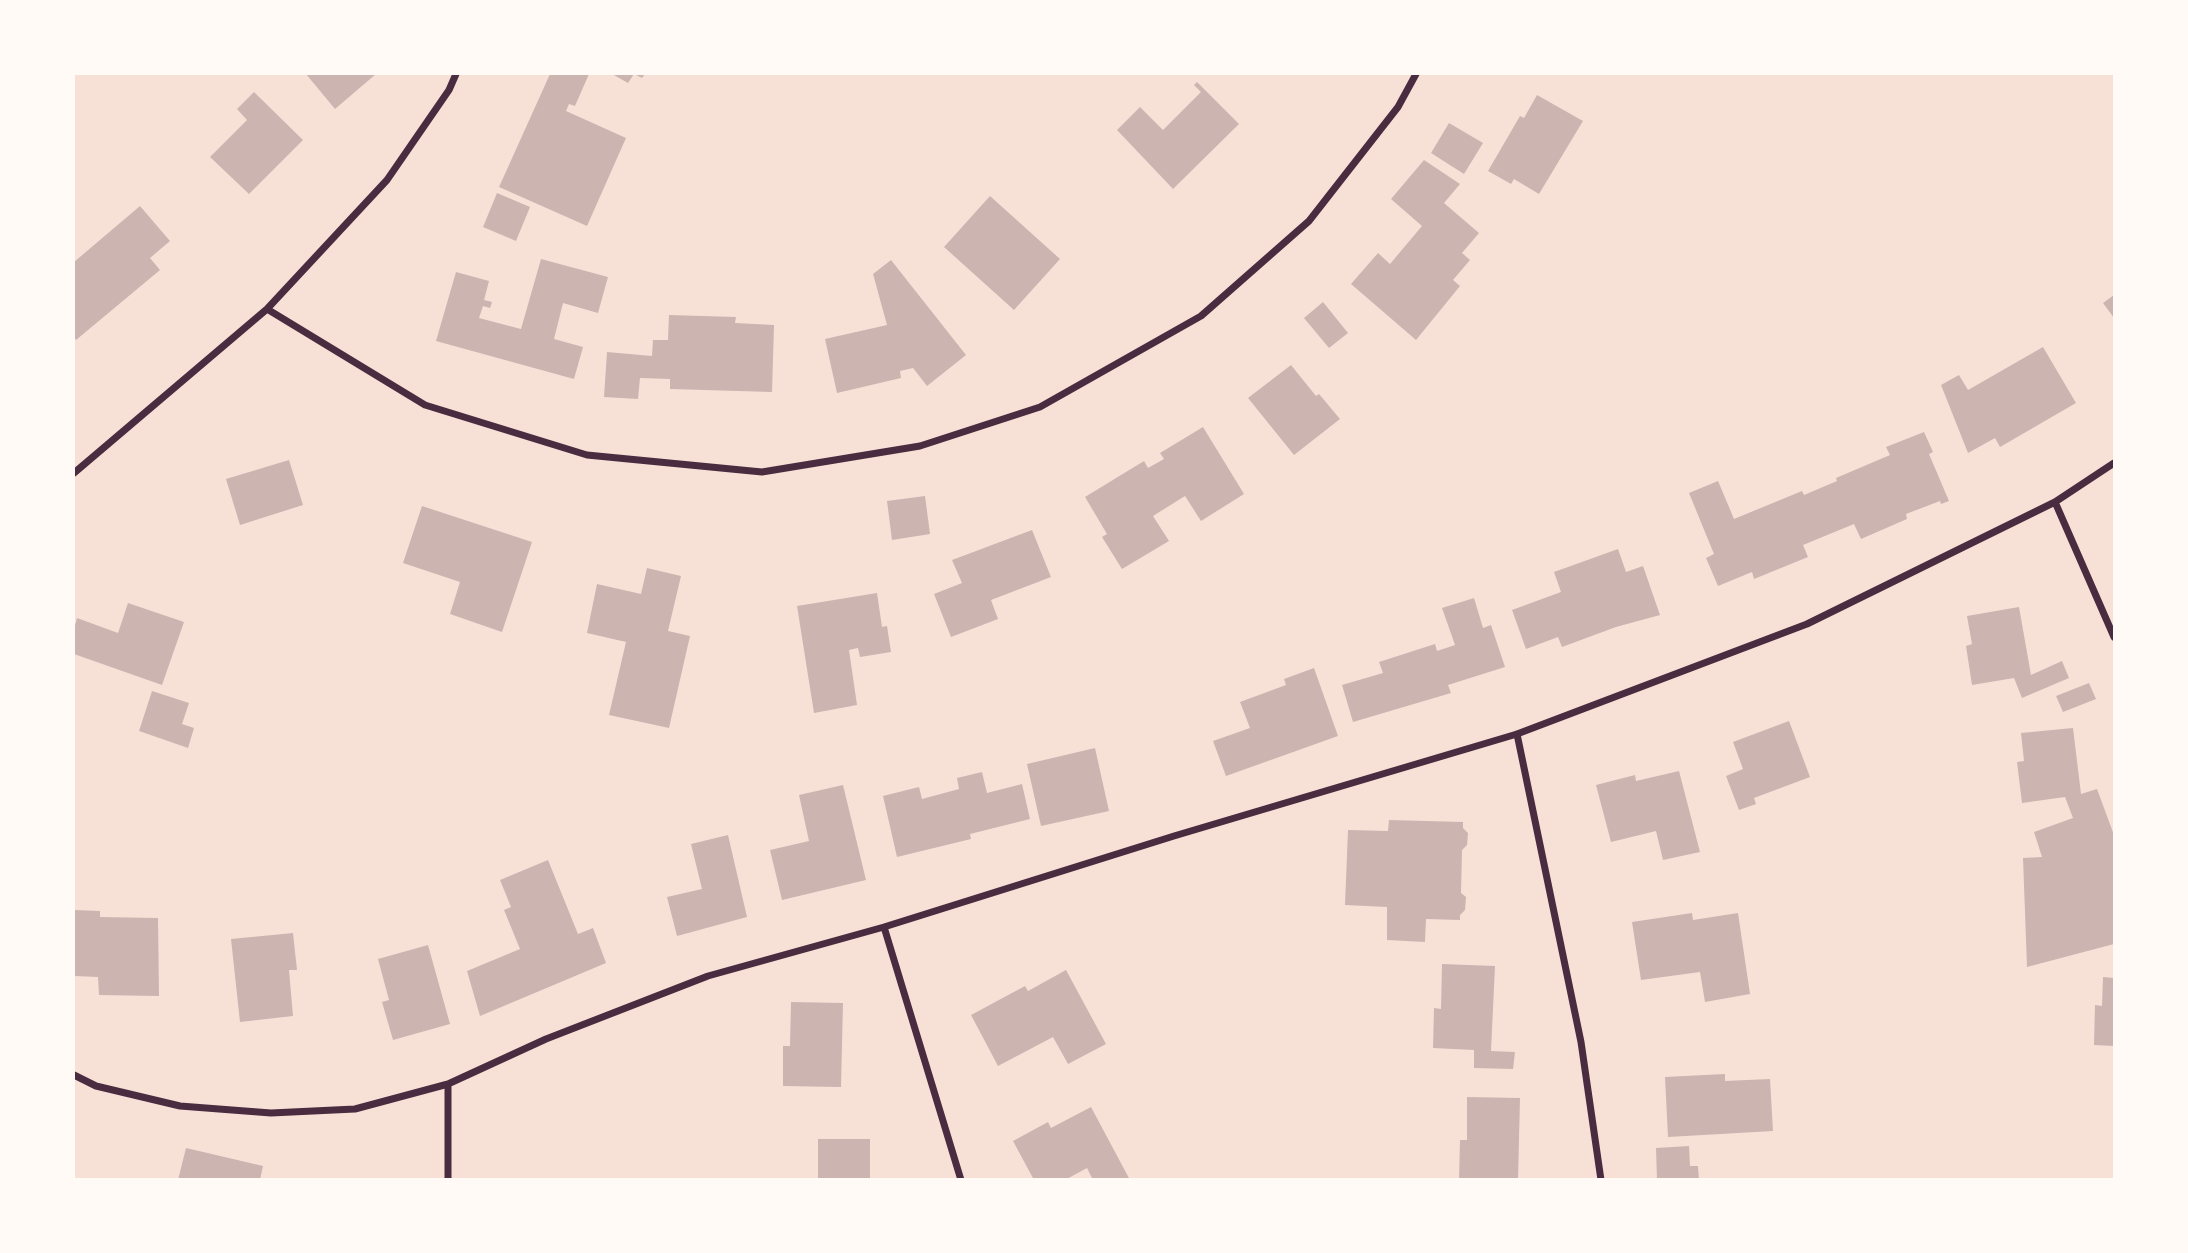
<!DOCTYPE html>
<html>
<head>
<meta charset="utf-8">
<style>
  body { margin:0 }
  #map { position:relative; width:2188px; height:1253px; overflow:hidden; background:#f7e1d7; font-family:"Exo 2",sans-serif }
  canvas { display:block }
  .frame { position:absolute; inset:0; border:75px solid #fffaf5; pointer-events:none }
</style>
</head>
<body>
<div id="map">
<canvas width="2188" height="1253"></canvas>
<div class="frame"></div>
</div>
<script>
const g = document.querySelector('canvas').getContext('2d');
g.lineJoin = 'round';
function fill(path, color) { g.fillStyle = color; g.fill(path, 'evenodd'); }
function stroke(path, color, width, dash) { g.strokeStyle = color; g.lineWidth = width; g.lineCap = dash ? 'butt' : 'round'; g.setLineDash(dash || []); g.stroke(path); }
const building = new Path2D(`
  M306 74H376L335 109Z
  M550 74H589L575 106 569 104 566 111 626 138 587 226 499 187Z
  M612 74H645L642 78 634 74 628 83Z
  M1197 82 1239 124 1173 189 1117 130 1140 107 1163 130 1201 92 1194 85Z
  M254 92 303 140 249 194 210 157 247 120 237 109Z
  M1537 95 1583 121 1539 194 1514 179 1511 184 1488 171 1520 116 1524 118Z
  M1449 123 1483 143 1464 174 1431 153Z
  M1424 160 1460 184 1444 203 1479 233 1462 253 1470 260 1453 280 1460 286 1416 340 1351 284 1378 253 1390 264 1422 226 1391 199Z
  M497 193 530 207 516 241 483 227Z
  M990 196 1060 259 1014 310 944 247Z
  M140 206 170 241 150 258 160 270 76 340 74 337V262Z
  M541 259 608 277 598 313 563 303 554 339 583 347 574 379 436 341 456 272 489 281 484 300 492 302 490 308 483 306 479 318 521 329Z
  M891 260 966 355 927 386 913 368 900 371 901 378 837 393 825 339 887 325 873 274Z
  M2114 295V318L2103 303Z
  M1323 302 1348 333 1329 348 1304 318Z
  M669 315 736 317 735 323 774 325 772 392 670 389V379L640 378 638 399 604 397 607 352 652 356 653 340H668Z
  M2043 347 2076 403 2000 447 1995 438 1968 453 1941 385 1959 375 1968 390Z
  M1291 365 1316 396 1319 394 1340 419 1294 455 1248 398Z
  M1203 427 1244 494 1201 521 1185 496 1153 516 1169 541 1122 569 1102 537 1107 534 1085 497 1144 461 1148 468 1164 459 1160 453Z
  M1924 432 1933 452 1929 454 1949 501 1941 504 1940 501 1906 514 1907 519 1861 539 1854 524 1803 545 1808 557 1754 579 1752 572 1718 586 1706 558 1714 554 1689 493 1718 481 1734 519 1802 491 1804 495 1837 481 1836 478 1890 455 1886 447Z
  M289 460 303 505 240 525 226 479Z
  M925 496 930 534 892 540 887 501Z
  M422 506 532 542 502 632 450 614 460 582 403 563Z
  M1032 530 1051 577 991 600 998 619 951 637 934 594 962 583 952 560Z
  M1618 549 1626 572 1643 566 1660 615 1616 627 1562 647 1558 637 1526 649 1512 610 1561 592 1554 572Z
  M647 568 681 576 668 631 690 636 669 728 609 715 626 642 587 633 597 584 641 594Z
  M877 593 882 627 887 626 891 652 860 657 858 648 849 650 857 705 814 713 797 606Z
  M1474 598 1483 628 1491 625 1505 667 1448 685 1451 693 1353 722 1342 685 1383 673 1379 662 1435 644 1437 651 1455 645 1442 608Z
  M128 603 184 622 162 685 74 654V629L77 618 118 633Z
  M2019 607 2031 675 2062 661 2069 678 2022 698 2014 678 1972 685 1966 646 1972 644 1967 616Z
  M1314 668 1338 736 1226 776 1213 741 1250 728 1240 702 1286 685 1284 679Z
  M2089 683 2096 699 2063 712 2056 696Z
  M152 691 189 703 182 724 194 728 188 748 139 731Z
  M1789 721 1810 777 1754 798 1756 804 1739 810 1726 776 1743 769 1733 742Z
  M2073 728 2081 794 2097 789 2114 835V944L2027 967 2023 858 2042 857 2034 832 2073 818 2065 797 2022 803 2017 762 2024 761 2021 733Z
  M1095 748 1109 811 1041 826 1027 764Z
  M1679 771 1700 852 1663 860 1656 831 1611 842 1596 785 1635 775 1636 781Z
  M982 772 987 793 1022 784 1030 819 970 834 971 839 897 857 883 796 919 787 922 799 959 789 957 778Z
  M843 785 866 880 782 900 770 850 809 841 799 795Z
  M1389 820 1463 822V828L1468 833 1467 845 1462 850 1461 893 1466 897 1465 910 1460 915V920L1426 919 1425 942 1387 940V907L1345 905 1348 830 1388 831Z
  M728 835 747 917 677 936 667 897 702 889 691 844Z
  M548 860 578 934 593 928 606 963 480 1016 467 971 520 949 504 910 511 907 500 880Z
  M74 910 100 911V917L158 918 159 996 99 995 98 977 74 976Z
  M1692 913 1693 920 1738 913 1750 994 1705 1002 1700 972 1641 980 1632 922Z
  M293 933 297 970H289L293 1016 240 1022 231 939Z
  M428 945 450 1024 393 1040 382 1002 389 1000 378 959Z
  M1442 964 1495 966 1491 1051 1515 1052 1513 1069 1474 1068V1050L1433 1048 1434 1008 1441 1009Z
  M1066 970 1106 1044 1068 1064 1053 1037 998 1066 971 1015 1025 986 1028 991Z
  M2103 977 2114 978V1046L2094 1045 2095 1005 2102 1006Z
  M791 1002 843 1003 841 1087 783 1086V1046H790Z
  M1725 1074V1081L1770 1079 1773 1131 1668 1137 1665 1077Z
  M1467 1097 1520 1098 1518 1180H1459L1460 1140H1467Z
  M1091 1107 1130 1180H1093L1087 1168 1065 1180H1034L1013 1141 1048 1122 1051 1128Z
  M818 1139H870V1180H818Z
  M1689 1146 1690 1166H1698L1699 1180H1657L1656 1148Z
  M186 1148 263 1166 260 1180H178Z`);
const minor = new Path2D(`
  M267 309 425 405 587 455 762 472 920 446 1040 407 1201 316 1309 221 1398 107 1416 74
  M74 473 267 309 387 180 449 90 456 74
  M2055 502 2114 637
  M1517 734 1581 1042 1601 1180
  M884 927 961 1180
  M74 1075 96 1086 180 1106 271 1113 355 1109 448 1084 546 1039 708 976 884 927 1174 836 1517 734 1807 624 2055 502 2114 463
  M448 1084V1180`);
fill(building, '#ccb4b1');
stroke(minor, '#4a2c40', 7);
</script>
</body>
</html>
